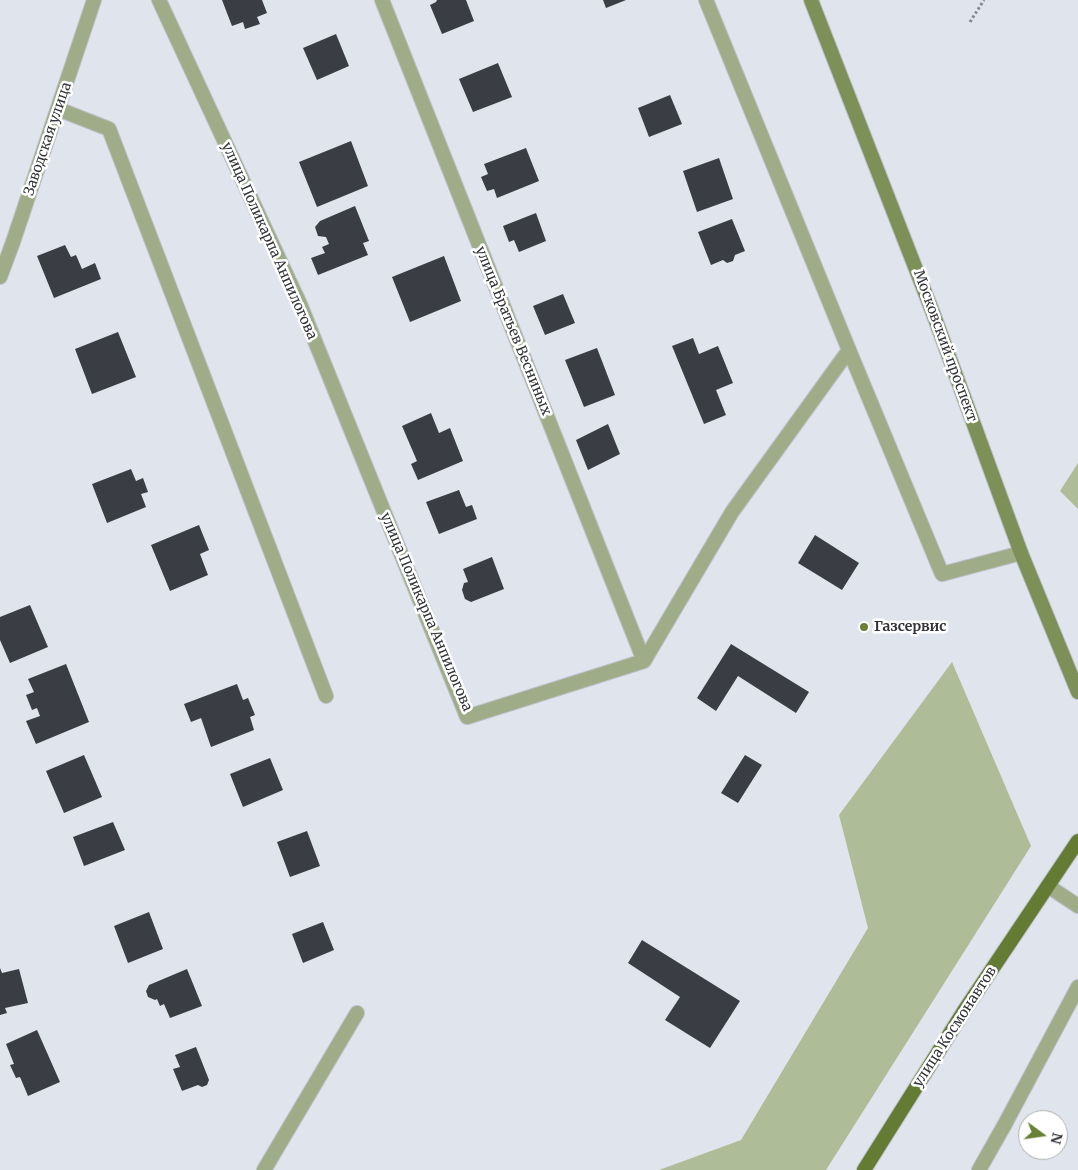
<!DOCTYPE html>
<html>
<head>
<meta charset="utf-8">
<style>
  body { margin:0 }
  #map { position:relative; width:1078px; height:1170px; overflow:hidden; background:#e0e4ed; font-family:Merriweather,serif }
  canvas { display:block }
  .north { position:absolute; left:1018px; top:1110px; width:50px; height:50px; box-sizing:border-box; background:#fff; border:1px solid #adaeaf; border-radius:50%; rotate:104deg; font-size:14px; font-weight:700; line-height:20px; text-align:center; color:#333438 }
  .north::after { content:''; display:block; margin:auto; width:18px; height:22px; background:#688134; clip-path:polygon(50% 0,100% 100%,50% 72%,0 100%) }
</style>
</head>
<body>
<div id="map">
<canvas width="1078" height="1170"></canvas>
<div class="north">N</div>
</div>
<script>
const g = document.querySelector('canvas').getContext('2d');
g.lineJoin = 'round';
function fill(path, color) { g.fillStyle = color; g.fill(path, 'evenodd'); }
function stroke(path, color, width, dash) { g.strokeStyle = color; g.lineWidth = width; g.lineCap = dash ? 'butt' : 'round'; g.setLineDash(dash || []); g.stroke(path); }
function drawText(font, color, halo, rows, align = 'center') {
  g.font = font + ' Merriweather,serif'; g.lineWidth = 5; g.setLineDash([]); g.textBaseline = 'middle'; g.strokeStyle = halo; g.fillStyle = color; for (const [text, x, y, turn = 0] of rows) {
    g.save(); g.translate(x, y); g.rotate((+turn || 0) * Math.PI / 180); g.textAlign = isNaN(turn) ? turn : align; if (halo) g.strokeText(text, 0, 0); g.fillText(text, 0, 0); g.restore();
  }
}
const green = new Path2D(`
  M1078 463V509L1060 491Z
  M952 662 1031 846 826 1170H659L741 1140 868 928 839 815Z`);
const building = new Path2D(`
  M222 0H262L267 13 257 17 260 24 245 29 243 22 232 26Z
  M437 0H466L474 21 442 34 430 5 436 2Z
  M603 0H626L606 8Z
  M336 34 349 66 317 80 303 48Z
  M498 63 512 97 473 112 459 79Z
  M670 95 682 124 649 137 638 108Z
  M351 141 368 186 317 207 299 162Z
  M526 148 539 181 497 198 494 189 487 191 481 177 488 174 484 164Z
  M719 158 733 199 697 212 683 171Z
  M355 206 369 241 363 243 368 255 318 275 311 258 325 253 322 247 329 244 326 237 318 236 315 227 320 221Z
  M536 213 546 241 519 252 514 240 509 242 503 226Z
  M732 219 745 251 735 255 733 261 727 263 723 260 711 265 698 232Z
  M65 245 71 257 76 255 82 269 95 263 101 279 54 298 37 256Z
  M444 256 461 301 410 322 392 277Z
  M563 294 575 323 545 335 533 306Z
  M118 332 136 377 92 394 75 349Z
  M693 338 699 354 718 346 733 383 716 390 726 415 704 424 672 346Z
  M597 348 615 395 584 407 565 360Z
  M431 413 439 433 450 428 463 461 418 480 411 464 417 461 402 426Z
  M608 424 620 454 588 470 576 440Z
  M131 469 136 481 143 478 148 492 141 494 146 507 107 523 92 484Z
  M459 490 466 507 472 505 477 519 439 534 426 502Z
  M199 525 209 550 200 554 208 575 170 591 151 545Z
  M815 535 859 563 842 590 798 563Z
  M492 557 504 589 471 602 465 599 462 590 464 583 468 582 463 569Z
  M30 605 48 647 10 663 0 640V617Z
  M731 644 809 692 796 713 738 676 716 711 697 698Z
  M66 664 89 722 36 744 26 721 40 716 37 708 32 710 26 695 34 692 28 679Z
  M237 684 243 700 248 698 255 715 250 717 254 730 211 747 201 718 191 722 184 704Z
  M84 755 102 797 64 813 46 771Z
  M745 755 762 765 738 803 721 793Z
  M270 758 283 790 243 807 230 774Z
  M113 822 125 850 84 866 73 837Z
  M307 831 320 866 290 877 277 842Z
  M149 912 163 949 128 963 114 926Z
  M323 922 334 950 303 963 292 934Z
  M642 940 740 1001 710 1048 665 1020 680 997 628 963Z
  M0 968 2 973 19 969 28 1003 5 1008 7 1013 0 1015Z
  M187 969 202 1006 170 1018 164 1004 160 1006 157 999 155 1000 148 997 146 991 149 985Z
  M37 1030 60 1082 28 1096 20 1077 16 1078 10 1065 14 1064 6 1044Z
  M196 1047 209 1080 207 1085 202 1087 198 1085 182 1091 173 1069 180 1067 175 1055Z`);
const path = new Path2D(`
  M970 22 984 0`);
const service = new Path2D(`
  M264 1170 357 1013`);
const minor = new Path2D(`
  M159 0 300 304 467 717 644 661 732 512 849 350
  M382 0 644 661
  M706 0 849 350 942 574 1021 553
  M58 109 109 129 326 696
  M0 277 13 242 94 0
  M1048 886 1078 906
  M979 1170 1005 1124 1078 987`);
const secondary = new Path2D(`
  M811 0 933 313 1021 553 1078 692`);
const primary = new Path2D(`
  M864 1170 964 1011 1078 841`);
const markers = [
  [864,627,5,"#688134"]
];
const streetNames = [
  ["Заводская улица",48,139,-71],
  ["улица Поликарпа Анпилогова",269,241,66],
  ["улица Братьев Весниных",513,331,68],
  ["Московский проспект",945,346,70],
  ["улица Поликарпа Анпилогова",426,612,67],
  ["улица Космонавтов",955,1027,-57]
];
const poiNames = [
  ["Газсервис",874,627]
];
fill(green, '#aebc97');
fill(building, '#3a3d44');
stroke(service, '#bdc1c9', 16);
stroke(minor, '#bdc1c9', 16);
stroke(secondary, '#bdc1c9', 16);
stroke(primary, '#bdc1c9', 16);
stroke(path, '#85878e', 3, [2.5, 2.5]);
stroke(service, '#9eac87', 14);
stroke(minor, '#9eac87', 14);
stroke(secondary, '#7c9058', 14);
stroke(primary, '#647b33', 14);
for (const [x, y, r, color] of markers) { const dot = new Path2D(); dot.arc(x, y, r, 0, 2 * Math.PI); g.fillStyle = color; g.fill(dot); stroke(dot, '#fff', 2); }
drawText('14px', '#333438', '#fff', streetNames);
drawText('bold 14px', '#333438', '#fff', poiNames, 'left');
</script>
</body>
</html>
